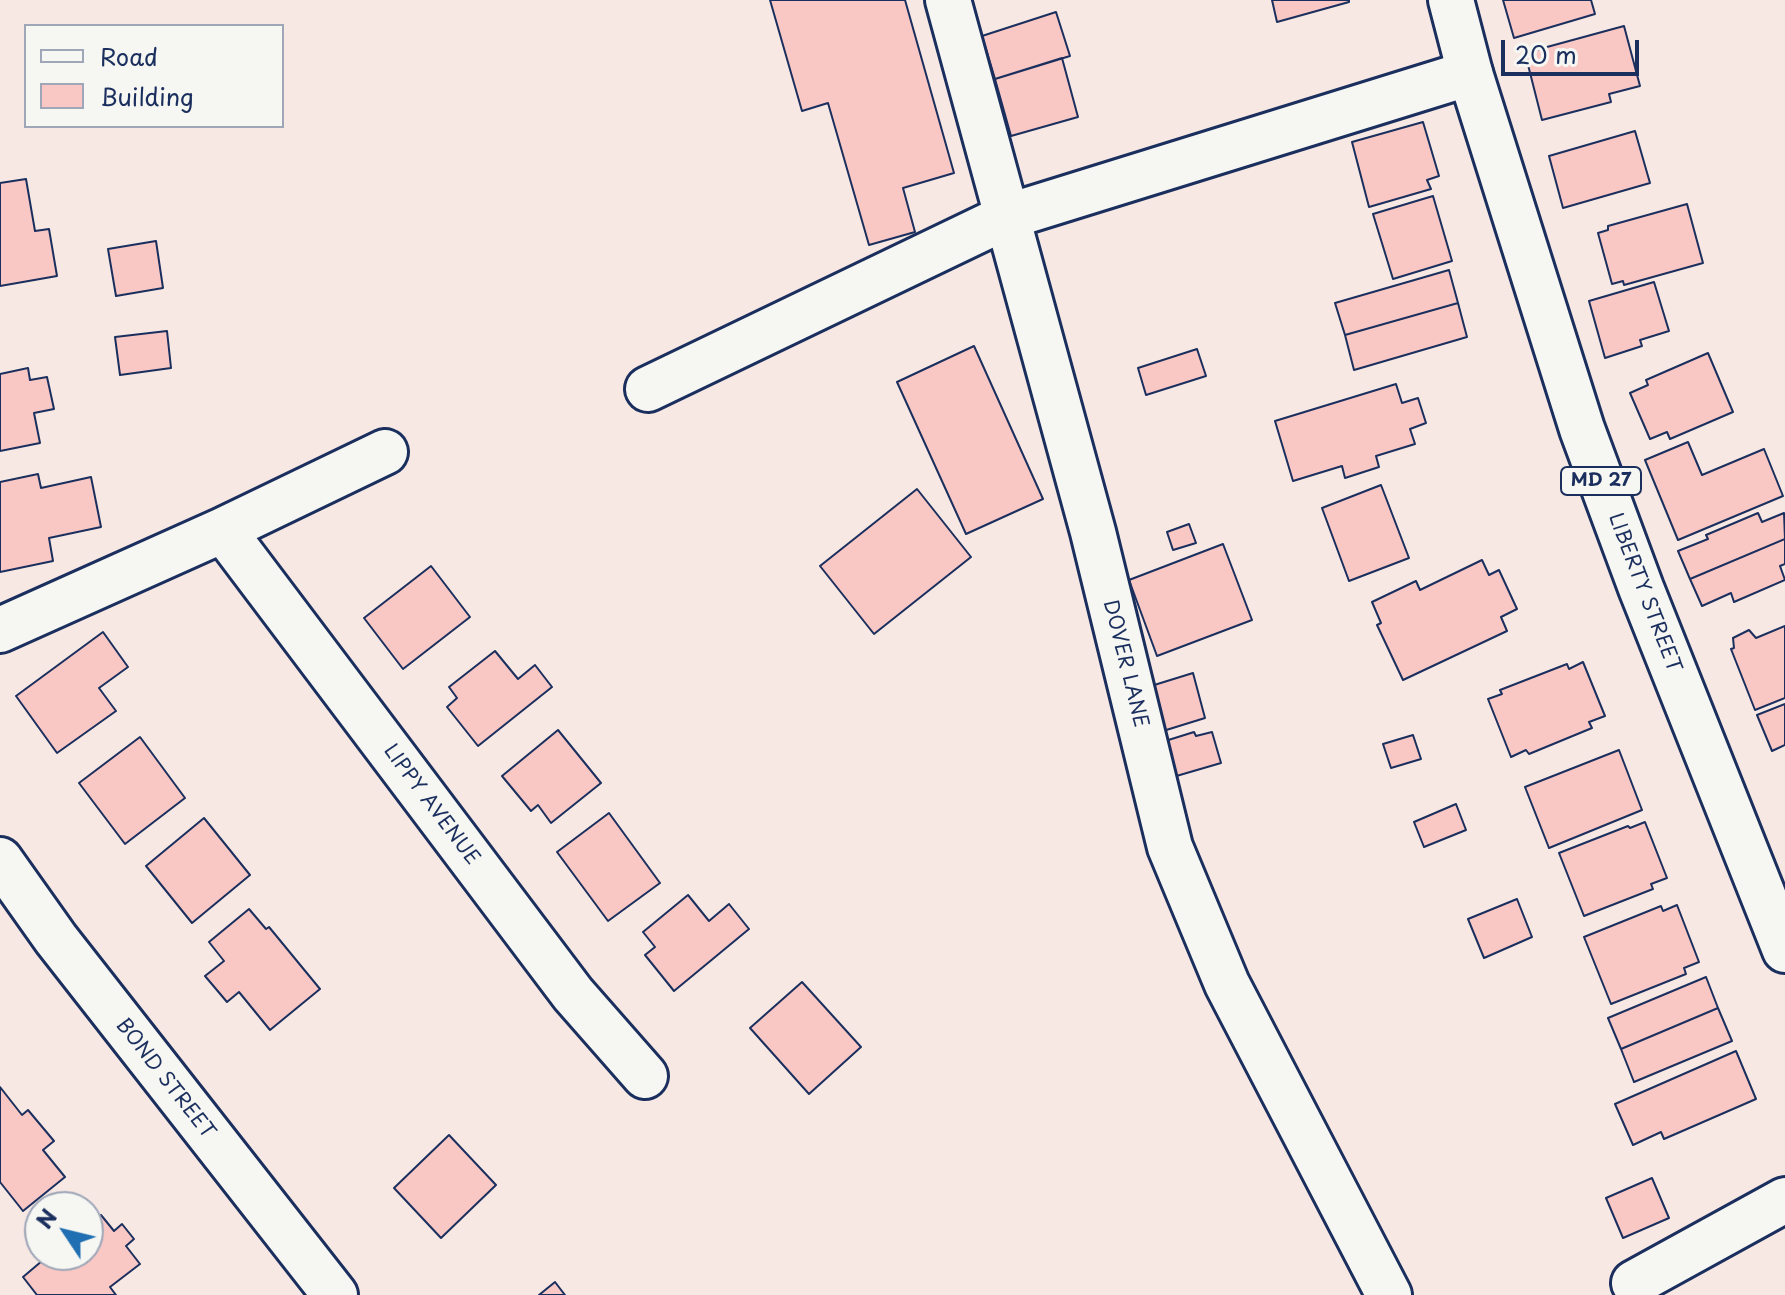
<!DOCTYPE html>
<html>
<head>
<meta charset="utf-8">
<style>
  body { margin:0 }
  #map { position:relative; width:1785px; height:1295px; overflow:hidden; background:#f7e8e4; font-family:"Playpen Sans",sans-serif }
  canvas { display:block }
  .legend { position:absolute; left:24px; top:24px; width:260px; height:104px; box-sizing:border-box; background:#f6f6f2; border:2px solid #9ea6b7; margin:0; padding:10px 14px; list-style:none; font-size:24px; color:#1b2f5e }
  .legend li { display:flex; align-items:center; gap:16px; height:40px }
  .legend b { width:40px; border:2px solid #9ea6b7 }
  .north { position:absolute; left:24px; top:1191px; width:80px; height:80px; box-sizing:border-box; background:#f6f6f2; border:2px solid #9ea6b7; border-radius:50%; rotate:305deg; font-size:22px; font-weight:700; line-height:32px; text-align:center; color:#1b2f5e }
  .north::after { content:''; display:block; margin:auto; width:28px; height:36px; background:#1f6fb2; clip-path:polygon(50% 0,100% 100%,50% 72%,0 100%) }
  .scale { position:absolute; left:1501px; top:40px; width:138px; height:36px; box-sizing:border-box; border:4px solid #1b2f5e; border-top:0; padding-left:10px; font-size:24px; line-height:28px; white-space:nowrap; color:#1b2f5e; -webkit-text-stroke:6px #f6f6f2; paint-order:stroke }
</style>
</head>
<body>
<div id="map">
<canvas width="1785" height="1295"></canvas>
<ul class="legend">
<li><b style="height:10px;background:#f6f6f2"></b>Road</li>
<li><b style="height:22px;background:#f9c8c4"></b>Building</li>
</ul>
<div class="north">N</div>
<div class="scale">20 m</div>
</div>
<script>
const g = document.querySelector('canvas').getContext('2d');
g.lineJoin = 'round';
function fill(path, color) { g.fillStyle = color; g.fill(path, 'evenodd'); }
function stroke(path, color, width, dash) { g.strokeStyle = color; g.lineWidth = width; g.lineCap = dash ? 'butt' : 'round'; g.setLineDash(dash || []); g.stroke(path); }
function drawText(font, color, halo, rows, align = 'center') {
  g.font = font + ' "Playpen Sans",sans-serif'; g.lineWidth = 7; g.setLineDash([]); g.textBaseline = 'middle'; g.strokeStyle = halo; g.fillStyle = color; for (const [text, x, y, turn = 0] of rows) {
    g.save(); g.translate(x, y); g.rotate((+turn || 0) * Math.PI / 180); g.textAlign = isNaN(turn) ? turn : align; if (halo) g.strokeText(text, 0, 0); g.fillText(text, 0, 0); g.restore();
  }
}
const building = new Path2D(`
  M770 0H905L954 173 903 188 915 232 869 245 828 103 802 111Z
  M1272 0H1349V2L1277 22Z
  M1503 0H1591L1595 14 1514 38Z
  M1056 12 1070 56 995 79 982 36Z
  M1624 26 1640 86 1609 94 1611 102 1542 120 1525 53Z
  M1062 58 1078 117 1011 136 995 79Z
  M1423 122 1439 176 1427 180 1431 189 1369 207 1352 142Z
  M1635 131 1650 183 1563 208 1549 156Z
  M26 179 35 231 49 229 57 276 0 286V183Z
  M1433 196 1452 261 1393 279 1373 214Z
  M1687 204 1703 263 1624 285 1623 281 1612 284 1598 233 1608 230V226Z
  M156 241 163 288 116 296 108 249Z
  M1449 270 1458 303 1345 335 1335 303Z
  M1654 282 1669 331 1640 340 1642 346 1605 358 1589 301Z
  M1458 303 1467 337 1354 370 1345 335Z
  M167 331 171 368 120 375 115 337Z
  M974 346 1043 499 966 534 897 382Z
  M1197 349 1206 376 1146 395 1138 368Z
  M1708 353 1733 412 1670 439 1667 432 1650 439 1630 393 1648 385 1646 380Z
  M28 368 30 380 47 377 54 409 34 413 40 443 0 451V374Z
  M1396 384 1402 403 1418 398 1426 423 1410 429 1415 444 1376 456 1379 467 1345 478 1342 466 1293 481 1275 421Z
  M1688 442 1702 475 1764 449 1783 496 1678 540 1645 460Z
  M38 474 41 488 91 477 101 527 49 538 53 561 0 572V482Z
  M1381 485 1409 558 1349 581 1322 508Z
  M917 489 971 557 874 634 820 566Z
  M1758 513 1762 522 1784 513 1785 539 1690 579 1678 551 1708 539 1706 535Z
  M1189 524 1196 543 1173 550 1167 532Z
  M1785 539V564L1780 566 1785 580 1734 602 1731 593 1702 606 1690 579Z
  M1223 544 1252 620 1157 656 1129 580Z
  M1482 560 1489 575 1499 570 1517 609 1501 617 1507 631 1403 680 1377 625 1381 623 1372 602 1416 581 1420 590Z
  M431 566 470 617 403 669 364 618Z
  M1785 626V698L1755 710 1731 649 1734 648 1733 638 1749 630 1756 638Z
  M103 632 128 667 99 688 116 711 57 753 16 696Z
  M495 651 518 679 535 665 552 687 478 746 447 707 457 698 449 687Z
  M1583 662 1605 716 1589 722 1592 728 1529 754 1526 750 1511 757 1488 699 1502 694 1500 690 1567 664 1569 669Z
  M1193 673 1205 718 1163 731 1151 686Z
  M1785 704V745L1772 751 1757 715Z
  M558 730 601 783 551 823 538 805 531 811 502 776Z
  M1194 732 1196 736 1212 732 1221 763 1173 777 1162 742Z
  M1413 735 1421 759 1391 768 1383 744Z
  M140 737 185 798 125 844 79 783Z
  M1619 750 1642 810 1549 848 1525 787Z
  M1456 804 1466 830 1424 847 1414 822Z
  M609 813 660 883 608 921 557 852Z
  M204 818 250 875 192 923 146 866Z
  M1645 822 1667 878 1651 884 1653 889 1584 916 1559 853 1628 826 1630 828Z
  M688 895 709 921 729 904 749 929 674 991 645 955 655 947 643 932Z
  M1517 899 1532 937 1484 958 1468 919Z
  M1677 905 1699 962 1684 968 1686 974 1611 1004 1584 937 1661 906 1663 911Z
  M249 909 266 929 269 927 320 989 270 1030 239 992 227 1002 205 976 224 961 209 942Z
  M1706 977 1718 1008 1621 1049 1608 1018Z
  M802 982 861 1047 809 1094 750 1028Z
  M1718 1008 1732 1041 1634 1082 1621 1049Z
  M1736 1051 1756 1099 1664 1139 1661 1132 1633 1145 1615 1104Z
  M0 1087 22 1115 28 1110 54 1141 43 1150 65 1177 23 1211 0 1182Z
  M449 1135 496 1185 441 1238 394 1188Z
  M1652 1178 1669 1218 1623 1238 1606 1198Z
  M101 1215 114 1231 122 1224 134 1239 126 1246 140 1264 110 1287 116 1295H37L23 1277 49 1255H88V1226Z
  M555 1282 565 1295H539Z`);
const minor = new Path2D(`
  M948 0 1093 532 1170 847 1227 984 1389 1295
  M648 389 1006 217 1470 73
  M223 530 573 994 645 1076
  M0 630 223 530 385 452
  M0 860 56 939 335 1295
  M1634 1283 1785 1200`);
const highway = new Path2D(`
  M1451 0 1470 73 1582 429 1641 588 1785 950`);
const shields = [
  [1601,481,80]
];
const shieldNames = [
  ["MD 27",1601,481]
];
const streetNames = [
  ["LIBERTY STREET",1644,593,69],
  ["DOVER LANE",1125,664,76],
  ["LIPPY AVENUE",431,805,53],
  ["BOND STREET",165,1079,52]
];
fill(building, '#f9c8c4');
stroke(building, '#1b2f5e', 2);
stroke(minor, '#1b2f5e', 50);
stroke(highway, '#1b2f5e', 50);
stroke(minor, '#f6f6f2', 44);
stroke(highway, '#f6f6f2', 44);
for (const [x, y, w] of shields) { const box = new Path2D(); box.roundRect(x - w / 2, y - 14, w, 28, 6); g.fillStyle = '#f6f6f2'; g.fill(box); stroke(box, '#1b2f5e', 2); }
drawText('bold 18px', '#1b2f5e', null, shieldNames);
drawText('20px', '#1b2f5e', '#f6f6f2', streetNames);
</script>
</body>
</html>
